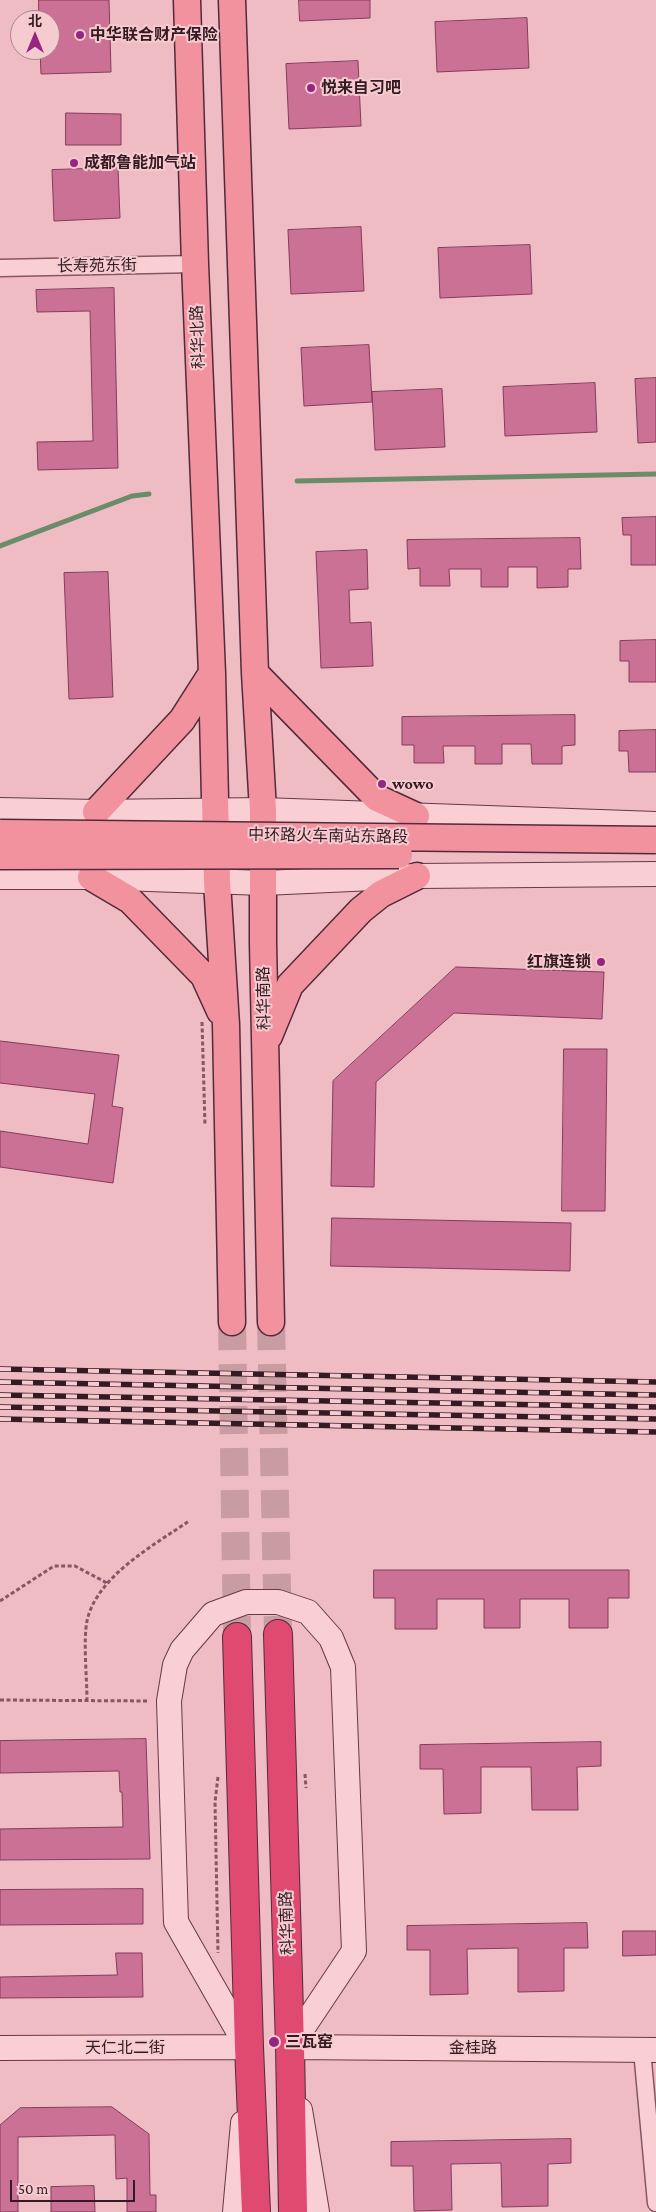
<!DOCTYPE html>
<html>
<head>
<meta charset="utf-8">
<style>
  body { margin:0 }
  #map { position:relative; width:656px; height:2212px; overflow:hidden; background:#eebcc2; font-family:"Crimson Pro","Noto Sans SC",serif }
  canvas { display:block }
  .north { position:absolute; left:10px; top:10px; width:50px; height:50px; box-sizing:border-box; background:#f5cbd0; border:1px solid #a8858b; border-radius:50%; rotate:0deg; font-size:14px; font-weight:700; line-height:20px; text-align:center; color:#341b23 }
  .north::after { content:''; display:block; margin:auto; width:18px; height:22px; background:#942581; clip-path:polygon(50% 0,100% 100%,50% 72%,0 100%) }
  .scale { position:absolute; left:10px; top:2180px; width:125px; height:22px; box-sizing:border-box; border:2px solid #341b23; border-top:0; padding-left:6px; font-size:15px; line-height:18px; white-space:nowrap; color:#341b23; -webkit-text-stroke:4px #f5cbd0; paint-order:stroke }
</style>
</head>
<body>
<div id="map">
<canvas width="656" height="2212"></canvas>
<div class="north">北</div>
<div class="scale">50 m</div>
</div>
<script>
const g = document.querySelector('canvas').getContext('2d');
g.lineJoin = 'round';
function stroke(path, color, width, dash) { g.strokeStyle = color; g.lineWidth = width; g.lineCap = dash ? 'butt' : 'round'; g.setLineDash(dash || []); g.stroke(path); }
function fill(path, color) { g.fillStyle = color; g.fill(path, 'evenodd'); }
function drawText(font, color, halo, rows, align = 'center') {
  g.font = font + ' "Crimson Pro","Noto Sans SC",serif'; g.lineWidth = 4; g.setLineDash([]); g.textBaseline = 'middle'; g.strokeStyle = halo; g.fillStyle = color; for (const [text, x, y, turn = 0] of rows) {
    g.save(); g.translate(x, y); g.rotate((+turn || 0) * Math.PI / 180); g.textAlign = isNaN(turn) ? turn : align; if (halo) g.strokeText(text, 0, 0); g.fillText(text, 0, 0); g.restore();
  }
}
const stream = new Path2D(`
  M297 481 656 474
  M0 546 132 496 149 494`);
const building = new Path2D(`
  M39 0H109L111 72 41 74 40 50H50V20H39Z
  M299 0H370V18L300 21Z
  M527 18 529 68 437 72 435 22Z
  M358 61 361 126 289 129 286 64Z
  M66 113 121 114V145H66Z
  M118 168 120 218 54 221 52 170Z
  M361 227 364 291 291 294 288 230Z
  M530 245 532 294 440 298 438 248Z
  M114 288 118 468 38 470 37 442 93 441 90 311 37 312 36 290Z
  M369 345 372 402 304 406 301 348Z
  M656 378V442L638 443 635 379Z
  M595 383 597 432 505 436 503 387Z
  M442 389 445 447 375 450 372 392Z
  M656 517V565H631V535H623L622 518Z
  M580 538 581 569H568V587L537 588V567H508V587H481V569H449L450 586H420V568L408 569 407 540Z
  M367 550 368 589 349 590 350 623 371 622 373 666 321 668 316 552Z
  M108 572 113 697 69 699 64 573Z
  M656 640V682H629V661H620V641Z
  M575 715V745L562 746V764H532L531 744H502V764H475V746H443L444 763H414V745H402V717Z
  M656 730V772H629L628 751H619V731Z
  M456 967 604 972 602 1019 454 1013 376 1082 374 1187 331 1186 333 1081Z
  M0 1041 119 1055 112 1106 123 1108 113 1183 0 1167V1131L88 1144 95 1094 0 1083Z
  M564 1049H607L605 1211H562Z
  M332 1218 571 1223 570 1271 331 1266Z
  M374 1570H629V1598H608V1628H569V1599H520V1628H484V1599H437V1629H395V1598H374Z
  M146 1739 150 1859 0 1860V1829L123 1827 122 1792H120L119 1771 0 1773V1741Z
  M601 1742V1766L577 1767 578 1810H532L531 1767H481V1813L444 1814 443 1769H420V1745Z
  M143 1889V1924L0 1925V1890Z
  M587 1923 588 1948H564V1991L518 1992V1948L467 1949 468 1994 430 1995V1950H407V1926Z
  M623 1931H656V1955L623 1956Z
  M116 1953H142L143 1997 0 1998V1977L117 1975Z
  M112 2107 149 2134 150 2195H156V2212H127V2178L116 2179 115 2135 18 2137V2212H0V2125L20 2108Z
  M571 2139V2163L548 2164V2206L502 2207 501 2163 451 2164 452 2210 414 2211 413 2166H391V2142Z
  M94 2186 95 2212H51V2187Z`);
const highwayTunnel = new Path2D(`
  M232 1322 237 1637
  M271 1322 278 1634`);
const path = new Path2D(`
  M202 1022 205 1125
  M0 1601 54 1566H75L107 1583
  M0 1700 149 1701
  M87 1701C87 1678 83 1641 87 1621 96 1577 154 1545 189 1521
  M305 1774 306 1788
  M218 1777 215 1802 218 1953`);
const street = new Path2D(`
  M0 268 195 264
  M642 2050 656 2203`);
const secondary = new Path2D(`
  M0 810 96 812 263 810 656 824
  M0 877H91L264 883 417 876 656 874
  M290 2047 656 2050
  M0 2048 249 2047
  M249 2050 176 1922 169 1701 175 1665 182 1650 213 1614 246 1602H278L308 1612 331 1638 343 1667 354 1951 290 2047 292 2055
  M300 2110 317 2212
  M235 2212 243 2123`);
const primary = new Path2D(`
  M187 0 195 264 212 673 217 882 226 1025 232 1322
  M232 0 255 673 263 810V943L271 1322
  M255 673 377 798 416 816
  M96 812 182 720 212 673
  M91 877 130 900 204 976 220 1011
  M269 1036 290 985 361 910 381 894 417 876`);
const highway = new Path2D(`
  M278 1634 290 2047 293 2212
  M237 1637 249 2047 256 2212`);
const rail = new Path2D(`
  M0 1369 656 1382
  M0 1382 656 1395
  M0 1395 656 1407
  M0 1407 656 1419
  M0 1419 656 1432`);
const primaryBridge = new Path2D(`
  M0 833 656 840
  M0 856 399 855`);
const markers = [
  [80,35,5,"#942581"],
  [311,88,5,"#942581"],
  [74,163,5,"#942581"],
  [382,784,5,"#942581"],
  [601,962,5,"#942581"],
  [274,2042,6,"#942581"]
];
const poiNames = [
  ["中华联合财产保险",90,35],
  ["悦来自习吧",321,88],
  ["成都鲁能加气站",84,163],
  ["wowo",392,784],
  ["红旗连锁",591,962,"right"],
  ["三瓦窑",285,2042]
];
const streetNames = [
  ["长寿苑东街",97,266,-1],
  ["科华北路",198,337,-92],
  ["中环路火车南站东路段",328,836,1],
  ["科华南路",264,998,-91],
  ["科华南路",287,1923,-92],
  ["天仁北二街",125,2048],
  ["金桂路",473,2048]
];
stroke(stream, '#6a8c68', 5);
fill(building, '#cc7196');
stroke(building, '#843b5a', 1);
stroke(highwayTunnel, '#c99ca2', 28, [28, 14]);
stroke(street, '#855663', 19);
stroke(secondary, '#663948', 26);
stroke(primary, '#522a39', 29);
stroke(highway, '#522a39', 30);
stroke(path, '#855663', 3, [4, 2.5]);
stroke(street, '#f9cfd4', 16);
stroke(secondary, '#f9cfd4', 24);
stroke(primary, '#f3929f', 26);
stroke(highway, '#e04a71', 28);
stroke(rail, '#341b23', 5.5);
stroke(rail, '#f5cbd0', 4, [11]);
stroke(primaryBridge, '#522a39', 29, []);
stroke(primaryBridge, '#f3929f', 26);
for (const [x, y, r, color] of markers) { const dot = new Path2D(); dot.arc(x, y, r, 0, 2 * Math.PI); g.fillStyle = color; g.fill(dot); stroke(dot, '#f5cbd0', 2); }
drawText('bold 16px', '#341b23', '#f5cbd0', poiNames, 'left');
drawText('16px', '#341b23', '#f5cbd0', streetNames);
</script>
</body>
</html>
